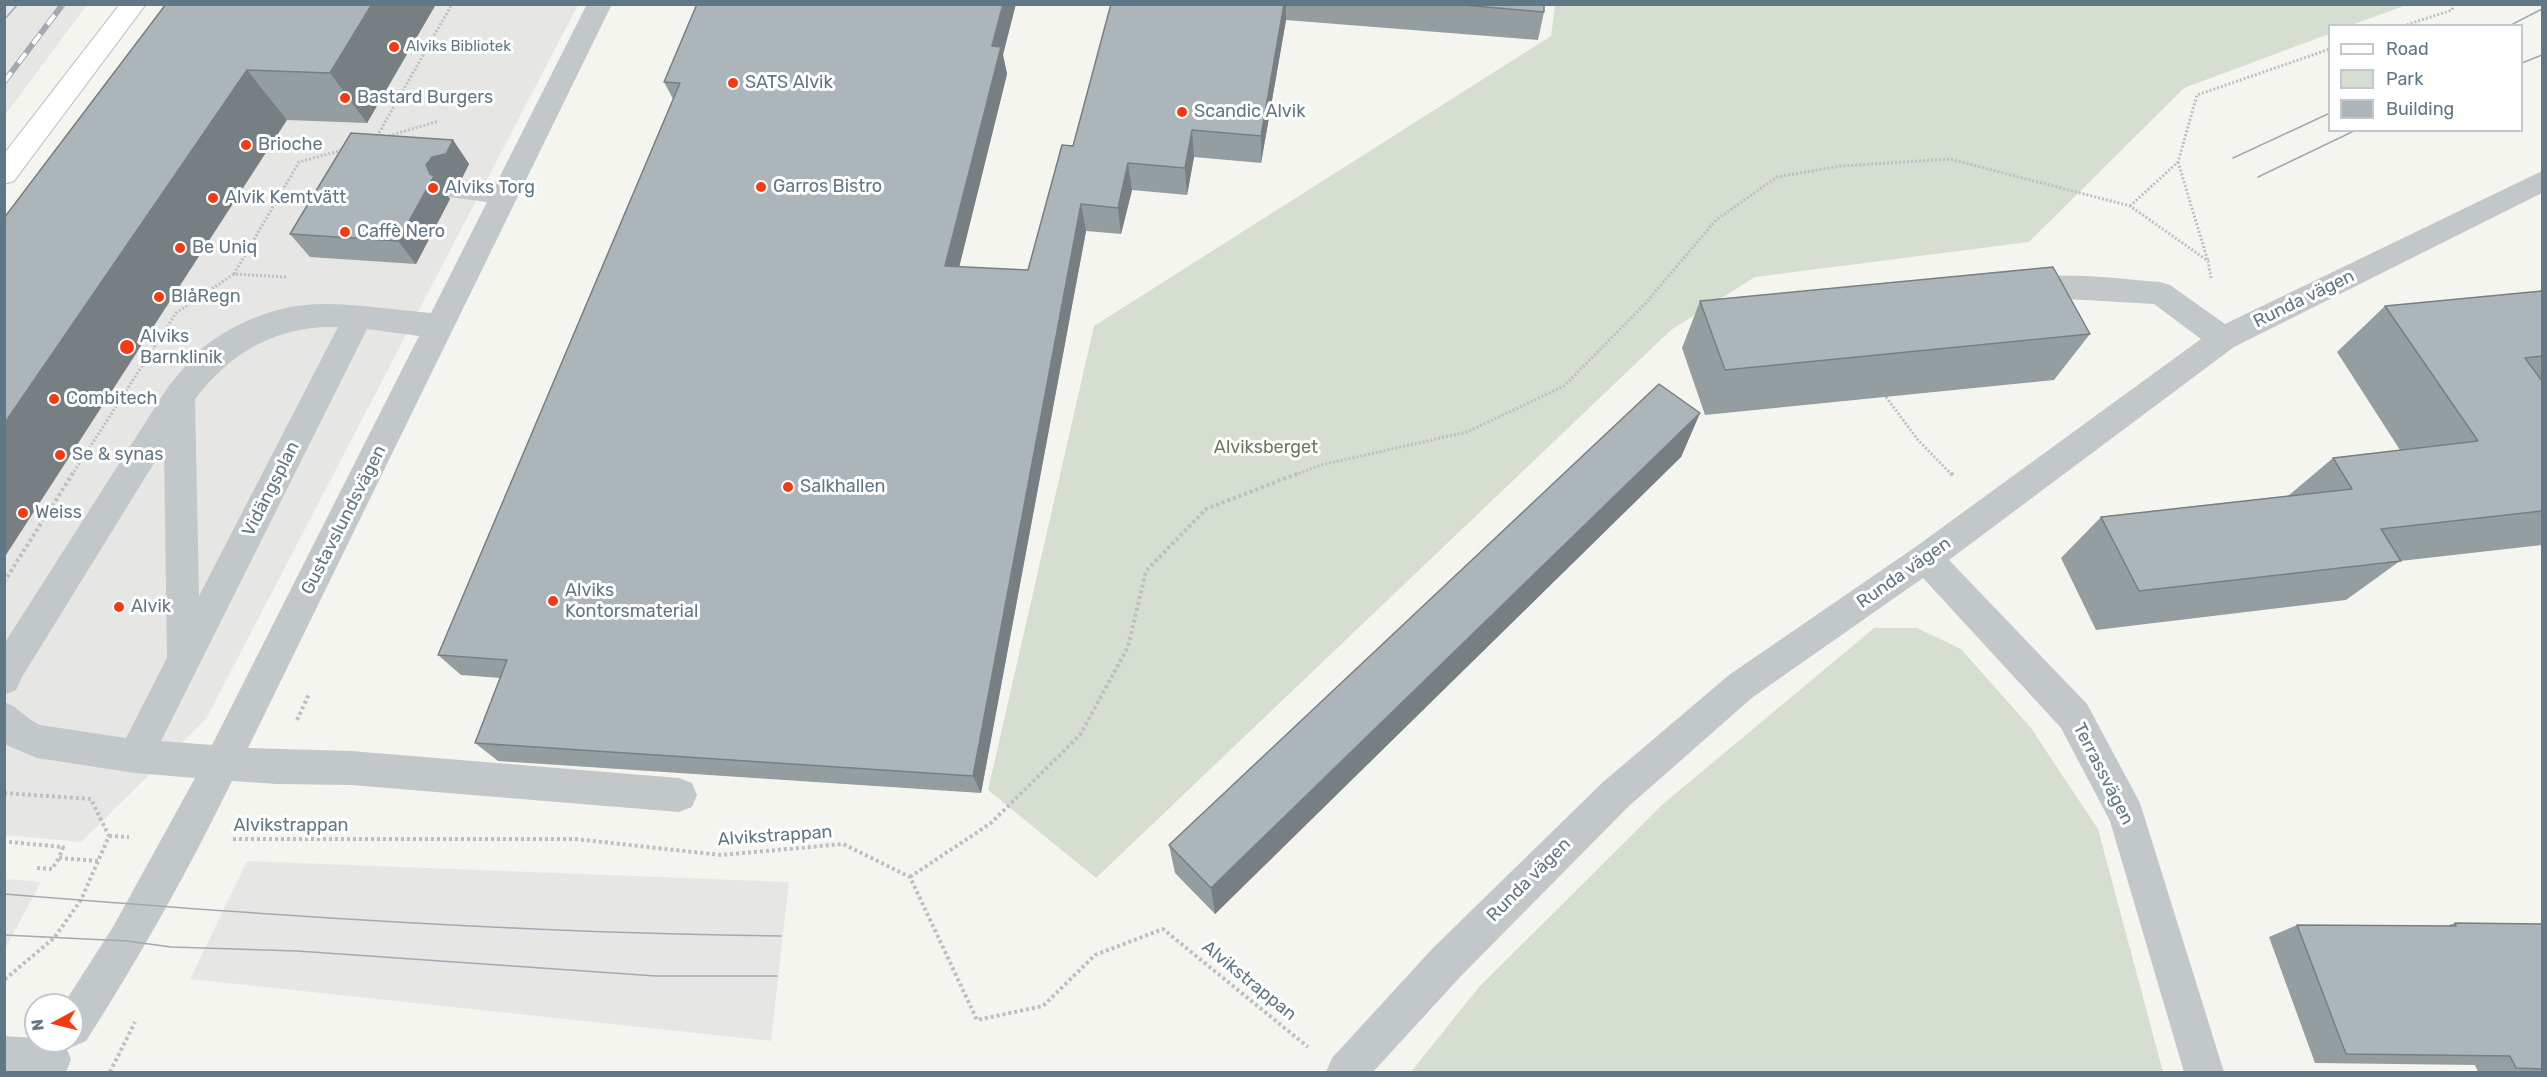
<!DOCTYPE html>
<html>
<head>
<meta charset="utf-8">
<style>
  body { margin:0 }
  #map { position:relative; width:2547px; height:1077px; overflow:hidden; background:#f5f5f0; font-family:Rubik,sans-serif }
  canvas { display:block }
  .frame { position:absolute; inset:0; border:6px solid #617785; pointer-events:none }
  .legend { position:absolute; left:2328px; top:24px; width:195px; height:108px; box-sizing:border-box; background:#fff; border:2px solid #c0c9ce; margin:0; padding:8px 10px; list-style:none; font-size:18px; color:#617785 }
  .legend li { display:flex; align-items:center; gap:12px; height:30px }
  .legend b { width:30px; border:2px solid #c0c9ce }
  .north { position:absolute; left:24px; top:993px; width:60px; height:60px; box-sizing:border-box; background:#fff; border:2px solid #c0c9ce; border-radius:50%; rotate:263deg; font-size:16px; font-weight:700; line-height:24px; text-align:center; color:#617785 }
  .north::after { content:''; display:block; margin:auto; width:21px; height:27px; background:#f53a11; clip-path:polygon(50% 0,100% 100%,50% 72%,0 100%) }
</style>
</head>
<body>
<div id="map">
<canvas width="2547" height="1077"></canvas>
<div class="frame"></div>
<ul class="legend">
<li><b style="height:8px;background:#fff"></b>Road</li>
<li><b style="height:16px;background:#d6ddd1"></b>Park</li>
<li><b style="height:16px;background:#acb6ba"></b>Building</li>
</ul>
<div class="north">N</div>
</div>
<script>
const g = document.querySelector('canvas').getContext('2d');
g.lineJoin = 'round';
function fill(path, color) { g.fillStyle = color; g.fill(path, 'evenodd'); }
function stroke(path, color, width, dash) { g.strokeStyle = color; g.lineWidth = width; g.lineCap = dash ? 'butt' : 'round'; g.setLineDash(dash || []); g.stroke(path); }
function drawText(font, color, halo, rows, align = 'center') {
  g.font = font + ' Rubik,sans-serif'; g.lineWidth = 6; g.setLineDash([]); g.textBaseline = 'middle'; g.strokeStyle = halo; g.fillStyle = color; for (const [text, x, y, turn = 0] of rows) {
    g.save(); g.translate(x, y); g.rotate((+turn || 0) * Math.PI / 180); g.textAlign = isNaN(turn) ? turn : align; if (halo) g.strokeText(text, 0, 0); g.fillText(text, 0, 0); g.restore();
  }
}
const built = new Path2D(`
  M5 4 87 5 5 115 4 5Z
  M220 5H578L206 719 81 842 5 835V305Z
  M247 861 789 882 771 1041 190 979Z
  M5 879 41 882 5 949 4 879Z`);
const green = new Path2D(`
  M1555 5H2407L2351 25 2330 26 2329 34 2184 88 2029 242 1755 277 1671 330 1096 878 988 790 1094 326 1551 36Z
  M1874 628H1917L1961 649 2031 728 2098 829 2163 1072H1411L1479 987 1663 804Z`);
const pathFar1 = new Path2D(`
  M2403 26 2452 10 2454 4
  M385 137 439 121
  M375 140 452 4
  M2178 162 2208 261
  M2130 206 2178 162 2197 95 2330 49
  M286 277 234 274 299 162 346 149
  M1886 397 1918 440 1952 475
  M72 475 176 313 234 274
  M1295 475 1321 465 1467 432 1564 386 1644 305 1716 220 1777 177 1841 166 1950 159 2130 206 2208 261 2211 278`);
const path = new Path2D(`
  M1951 473 1954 477
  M4 582 73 473
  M297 720 309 694
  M4 793 91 799 109 836 81 900 54 938 4 980
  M109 836 129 837
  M233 839H575L721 855 843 844 910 877 977 1020 1043 1006 1095 955 1163 929 1308 1047
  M9 842 63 847 59 858 100 861
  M37 868 52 869 59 858
  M910 877 991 823 1080 735 1128 647 1146 571 1206 509 1299 473
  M110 1072 135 1022`);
const minor = new Path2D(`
  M587 4H612L248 748 351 751 679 778 692 783 697 795 692 807 679 812 351 785 276 784 232 781C188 871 140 957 86 1041L72 1047 58 1041H72V1005H63L113 927 195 778 135 773 37 758 4 744V702C19 707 26 719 40 725L126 738 167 658 164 447 22 677 16 690 4 695V644L168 387C178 375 187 363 198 352 231 323 280 303 325 304 360 304 395 310 431 313L487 202 449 197 445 190 449 183 459 180 497 182ZM322 327H338L199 596 195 399C228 356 267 331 322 327ZM367 329 419 336 212 745 161 741Z
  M2542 171V193L2234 347 1949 560 2087 704 2140 803 2224 1072H2184L2110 821 2061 728 1923 578 1753 697 1629 806 1461 976 1373 1072H1326L1332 1058 1433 948 1603 782 1729 675 1914 548 2201 339 2154 304 2066 299 2021 301 2011 298 2006 290 2011 282C2051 269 2117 279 2160 282L2170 285 2225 324Z
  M4 1036 36 1038V1041H56L65 1045 71 1059 66 1072H4Z`);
const major = new Path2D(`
  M120 4H146L14 181 4 184V154Z`);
const tram = new Path2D(`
  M4 20 18 4
  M2509 26 2542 9
  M2522 63 2542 55
  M2233 158 2330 113
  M2258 177 2356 130
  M4 894C263 915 521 933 781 936
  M4 935 127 941 171 947 297 951 656 976H777`);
const rail = new Path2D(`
  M4 82 63 4`);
const wall = new Path2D(`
  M166 4H436L367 123 287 120Z
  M1111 4H1544V12L1538 40 1286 20 1261 163 1194 157 1187 195 1132 190 1121 234 1086 231 981 793 498 761 475 743 500 678 461 675 438 655 673 99 664 82 1003 55 1007 74 959 267 1028 270 1073 146Z
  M453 140 469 164 462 178 448 181 443 189 450 199 416 264 310 257 290 234Z
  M2542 291V545L2400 561 2346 600 2096 630 2061 558 2101 517 2288 496 2333 458 2400 450 2337 352 2385 306Z
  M1700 301 2090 334 2054 380 1705 415 1682 348Z
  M1700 413 1681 457 1215 914 1175 873 1169 845Z
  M2455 923 2542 924V1072H2478L2475 1065 2315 1063 2269 937 2297 925 2446 926Z`);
const shadedWall = new Path2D(`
  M372 4H436L367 123 330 73Z
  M1003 4H1016L1003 55 1007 74 953 292 945 266 992 46Z
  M1284 4H1286V20L1261 163V136Z
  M247 70 287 120 4 558V424Z
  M1192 130 1194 157 1187 195 1185 168Z
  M453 140 469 164 462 178 448 181 443 189 450 199 416 264 398 241 430 174 426 165 432 157Z
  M1128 163 1132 190 1121 234 1118 208Z
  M1081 204 1086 231 981 793 973 776Z
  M1700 413 1681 457 1215 914 1211 888Z`);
const building = new Path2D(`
  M166 4H372L330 73 247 70 4 424V218Z
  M697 4H1003L992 46 1001 47 945 266 1028 270 1062 145 1073 146 1111 4H1284L1261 136 1192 130 1185 168 1128 163 1118 208 1081 204 973 776 475 743 507 660 438 655 680 83 664 82Z
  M1451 4H1544V12Z
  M351 133 453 140 446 154 432 157 426 165 430 174 434 176 398 241 290 234Z
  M2053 267 2090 334 1725 370 1700 301Z
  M2542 291V356L2525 358 2542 381V511L2381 529 2401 561 2139 591 2101 517 2352 489 2333 458 2478 441 2385 306Z
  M1659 384 1700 413 1211 888 1169 845Z
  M2455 923 2542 924V1069L2516 1068 2510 1056 2346 1054 2297 925 2456 926Z`);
const markers = [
  [394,47,6,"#f53a11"],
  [733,83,6,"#f53a11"],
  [345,98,6,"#f53a11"],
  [1182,112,6,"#f53a11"],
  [246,145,6,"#f53a11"],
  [761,187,6,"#f53a11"],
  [433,188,6,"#f53a11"],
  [213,198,6,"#f53a11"],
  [345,232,6,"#f53a11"],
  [180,248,6,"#f53a11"],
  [159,297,6,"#f53a11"],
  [127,347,8,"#f53a11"],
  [54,399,6,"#f53a11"],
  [60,455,6,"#f53a11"],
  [788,487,6,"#f53a11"],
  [23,513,6,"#f53a11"],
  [553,601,6,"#f53a11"],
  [119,607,6,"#f53a11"]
];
const farPoinames = [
  ["Alviks Bibliotek",406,47]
];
const poiNames = [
  ["SATS Alvik",745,83],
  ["Bastard Burgers",357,98],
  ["Scandic Alvik",1194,112],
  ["Brioche",258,145],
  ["Garros Bistro",773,187],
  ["Alviks Torg",445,188],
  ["Alvik Kemtvätt",225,198],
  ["Caffè Nero",357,232],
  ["Be Uniq",192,248],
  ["BlåRegn",171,297],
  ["Alviks",140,337],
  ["Barnklinik",140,358],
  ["Combitech",66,399],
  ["Se & synas",72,455],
  ["Salkhallen",800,487],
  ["Weiss",35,513],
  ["Alviks",565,591],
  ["Kontorsmaterial",565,612],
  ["Alvik",131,607]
];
const streetNames = [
  ["Runda vägen",2304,299,-26],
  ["Vidängsplan",271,489,-63],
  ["Gustavslundsvägen",344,520,-63],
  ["Runda vägen",1904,573,-35],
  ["Terrassvägen",2103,774,63],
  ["Alvikstrappan",291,826],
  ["Alvikstrappan",775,836,-4],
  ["Runda vägen",1529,880,-45],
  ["Alvikstrappan",1249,981,39]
];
const parkNames = [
  ["Alviksberget",1266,448]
];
fill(built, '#e6e6e4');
fill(green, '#d6ddd1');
stroke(major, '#b5babd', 2);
stroke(pathFar1, '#bdc0c2', 3, [2, 2]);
stroke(path, '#bdc0c2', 4, [3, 3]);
fill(minor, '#c2c7ca');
fill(major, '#fff');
stroke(tram, '#a2aaaf', 1.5);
stroke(rail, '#a2aaaf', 6);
stroke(rail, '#fff', 4, [12]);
fill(wall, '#949da0');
fill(shadedWall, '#787f82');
fill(building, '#acb6ba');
stroke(building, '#787f82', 1.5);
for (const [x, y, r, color] of markers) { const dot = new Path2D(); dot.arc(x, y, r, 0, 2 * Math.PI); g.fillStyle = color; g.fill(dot); stroke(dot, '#fff', 2); }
drawText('15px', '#617785', '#fff', farPoinames, 'left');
drawText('18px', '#617785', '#fff', poiNames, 'left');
drawText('18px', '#617785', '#fff', streetNames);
drawText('18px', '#677b60', '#fff', parkNames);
</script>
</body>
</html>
